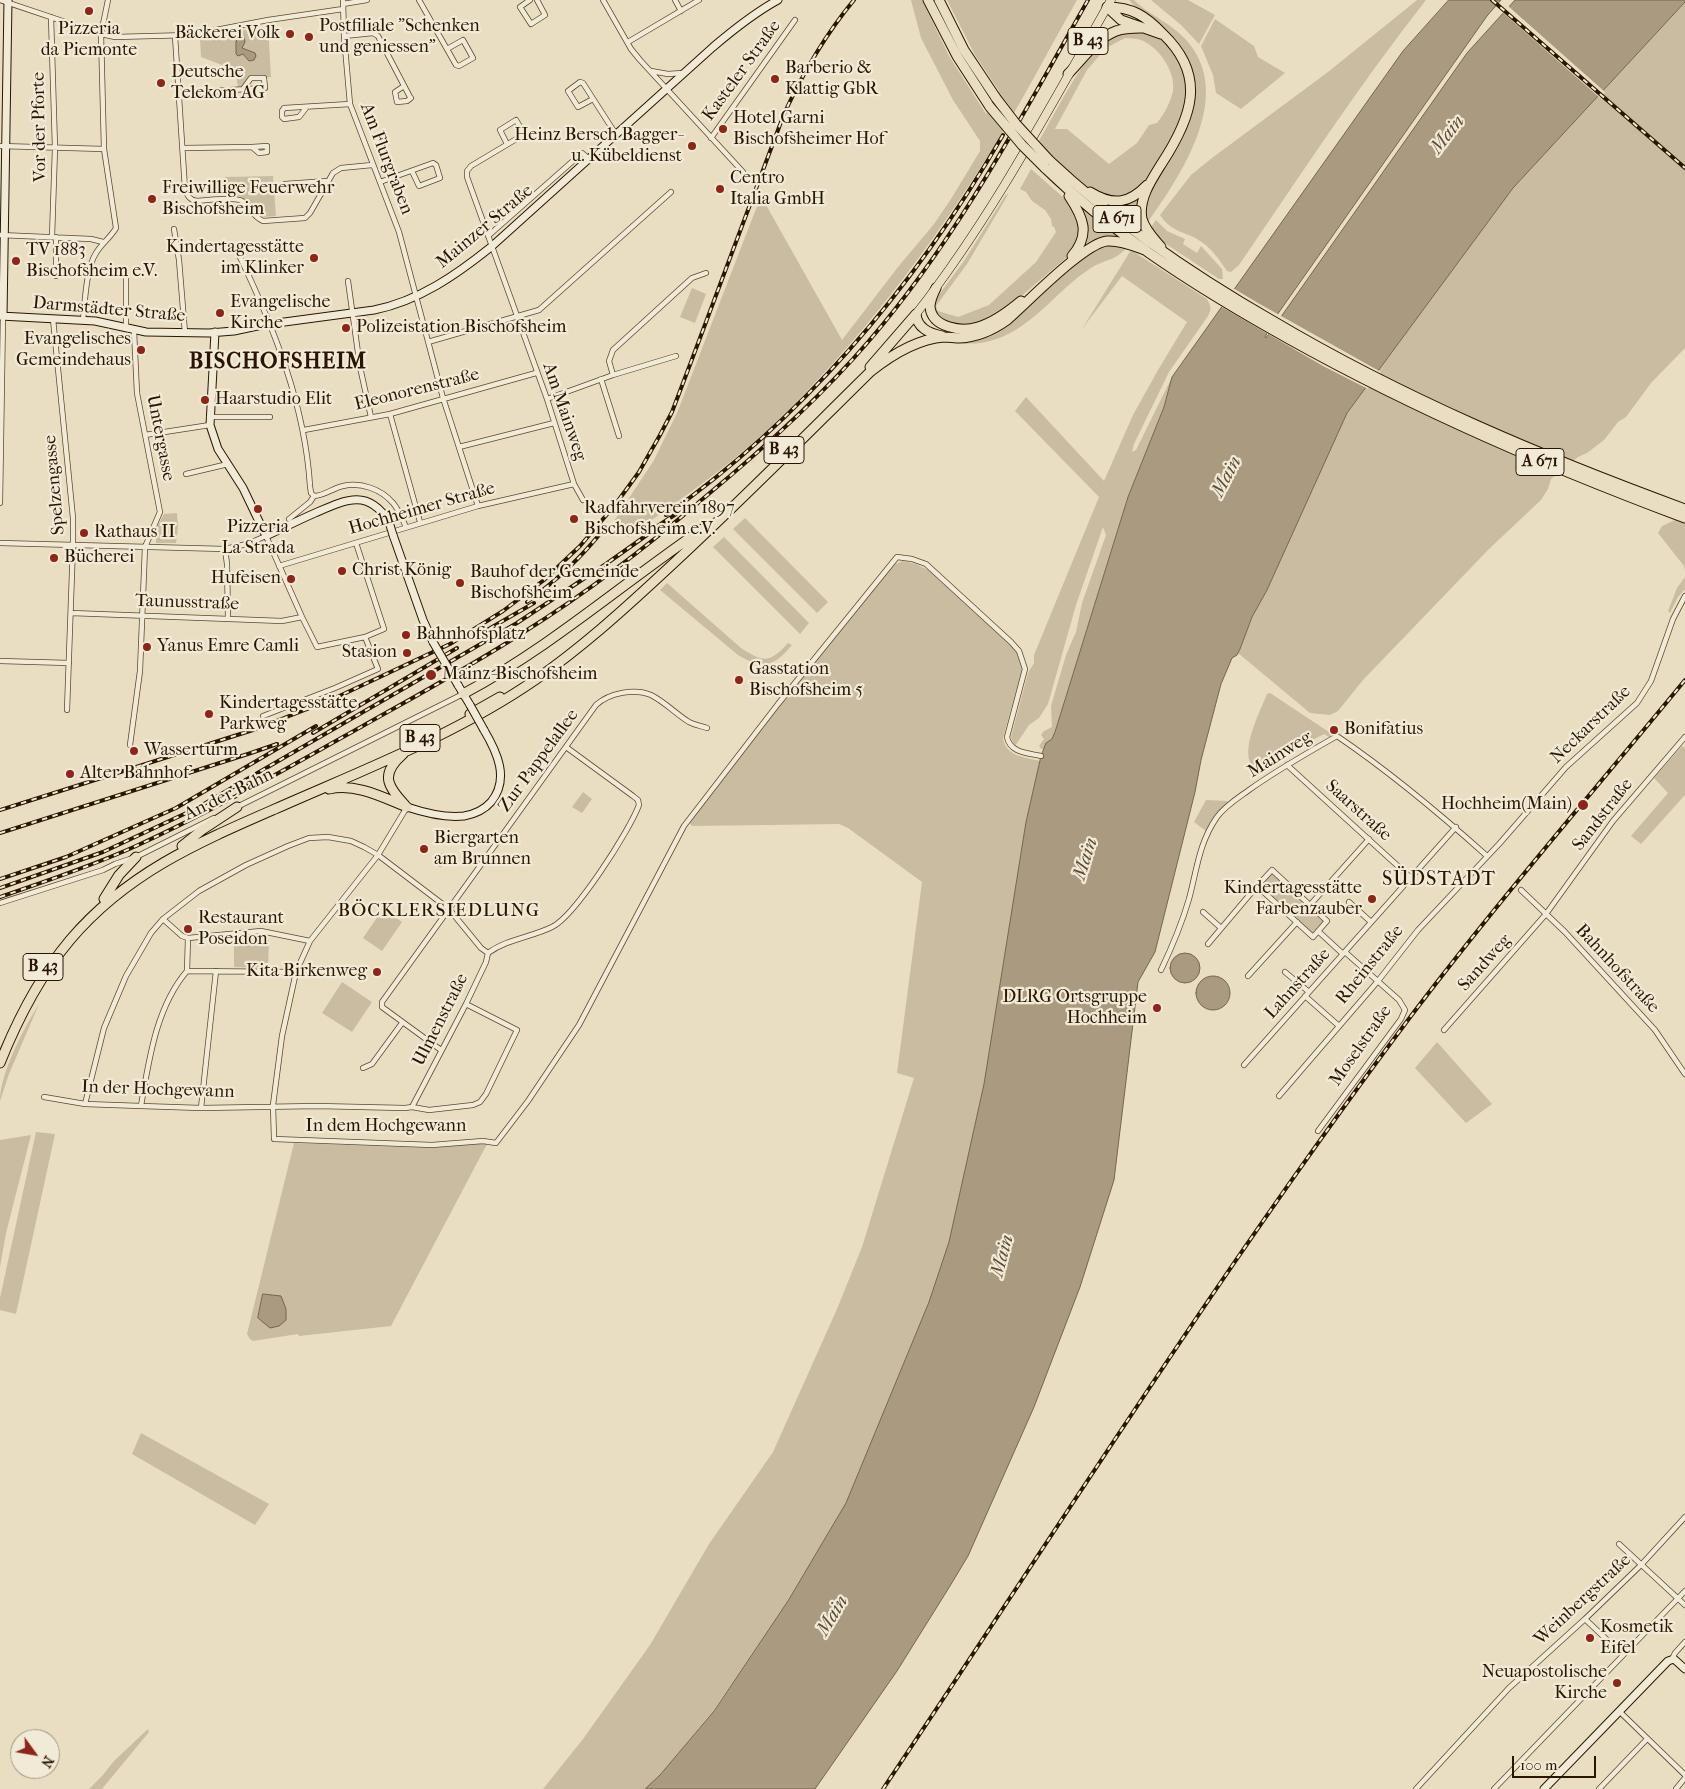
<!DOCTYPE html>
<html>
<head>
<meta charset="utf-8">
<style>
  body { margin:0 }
  #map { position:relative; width:1685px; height:1789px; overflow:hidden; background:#eadec2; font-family:"IM FELL French Canon",serif }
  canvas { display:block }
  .north { position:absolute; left:10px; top:1729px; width:50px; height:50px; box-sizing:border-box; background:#f1ead7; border:1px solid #a19581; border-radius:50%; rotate:122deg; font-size:14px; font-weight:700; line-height:20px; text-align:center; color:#2a1600 }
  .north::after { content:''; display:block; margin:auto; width:18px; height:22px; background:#8f2418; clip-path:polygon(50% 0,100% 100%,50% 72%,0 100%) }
  .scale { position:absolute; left:1512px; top:1756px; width:84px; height:22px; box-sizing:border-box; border:2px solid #2a1600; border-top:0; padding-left:6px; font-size:15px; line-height:18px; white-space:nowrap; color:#2a1600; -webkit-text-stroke:4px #f1ead7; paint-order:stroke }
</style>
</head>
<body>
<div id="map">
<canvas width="1685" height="1789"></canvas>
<div class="north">N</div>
<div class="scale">100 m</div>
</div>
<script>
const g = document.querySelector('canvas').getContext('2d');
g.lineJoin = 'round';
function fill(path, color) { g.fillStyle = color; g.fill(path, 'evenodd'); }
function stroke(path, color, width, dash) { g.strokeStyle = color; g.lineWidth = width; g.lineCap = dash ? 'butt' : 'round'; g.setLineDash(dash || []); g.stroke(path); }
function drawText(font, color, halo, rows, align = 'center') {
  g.font = font + ' "IM FELL French Canon",serif'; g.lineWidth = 4.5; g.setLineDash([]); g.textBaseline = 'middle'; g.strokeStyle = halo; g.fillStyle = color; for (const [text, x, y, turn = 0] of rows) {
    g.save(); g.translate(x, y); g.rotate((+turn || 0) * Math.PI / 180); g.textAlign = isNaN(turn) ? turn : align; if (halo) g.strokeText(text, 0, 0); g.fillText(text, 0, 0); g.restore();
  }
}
const green = new Path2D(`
  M911 0H922L949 56 986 114 999 91 975 55 947 0H1077C1049 49 1023 100 993 148 930 249 858 344 772 426 728 467 677 502 628 537L614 521 654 460 677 413 761 196 842 340 898 267 934 224 951 199 980 151V141L953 100 921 38Z
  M1129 0H1134C1150 16 1172 23 1188 42 1234 97 1181 175 1148 222 1134 202 1172 159 1182 140 1189 126 1195 108 1195 92 1196 78 1191 64 1185 52 1170 25 1146 21 1129 0Z
  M1151 0H1188L1215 15 1199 44 1181 25Z
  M1417 0H1426C1359 85 1300 176 1239 265L1231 272 1227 271C1220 261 1213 250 1203 243 1188 231 1172 234 1160 215L1191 175 1212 158 1328 72Z
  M1685 2V348L1651 383 1626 417 1618 422 1604 440 1587 453 1578 457 1551 479 1548 489 1541 500 1489 549 1363 680 1338 711 1330 715 1310 713 1238 653 1252 617 1267 590 1347 413 1513 188Z
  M1215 19 1254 46 1258 57 1285 73 1241 109 1216 93 1213 75 1201 46Z
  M268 26 271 77 265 78V75L251 76 243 87H238L235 70 201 57 200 38Z
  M1140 32C1158 35 1171 44 1178 60 1181 66 1187 74 1187 81 1190 108 1176 133 1162 155 1151 174 1138 199 1114 199 1094 199 1059 161 1044 148L1039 141C1054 116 1086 50 1110 37 1120 33 1130 32 1140 32ZM1125 38C1130 39 1136 38 1141 40 1159 47 1176 72 1173 91 1170 103 1165 113 1157 123L1149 125 1137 143 1109 164 1067 129H1055L1087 70 1106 48Z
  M1031 169 1064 198 1074 209 1080 220V232L1074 249 1067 257 1018 299 991 318 968 325 949 324 933 312 935 300 964 261 1005 196 1009 193 967 264 936 306 938 311 958 317 989 305 1036 262 1056 232 1054 227 1052 226 1051 219 1045 210 1032 201 1026 192 1020 189Z
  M273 176 276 216 262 217 240 196H226L225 177Z
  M1143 193 1146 233 1101 200Z
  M1074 200 1122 239 1077 253 1084 241Z
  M1156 220 1167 231 1185 239 1183 244 1197 253 1201 246 1222 269 1223 279H1219L1163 242 1151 227Z
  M1109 244 1127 247C1116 261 1105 259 1091 268 1055 291 1031 332 986 342 979 344 971 343 964 344L961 342 975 338 1082 255Z
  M1131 250 1207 299C1211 307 1212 308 1208 316L1169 372 1134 444 1132 452 1136 450 1172 377 1164 407 1128 497 1053 738 1048 742 1045 749H1041L1039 746 1044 739 1041 735 1044 731 1052 727 1051 706 1066 655 1076 632 1082 603 1106 535 1103 527 1076 605 1048 704 1039 718 1029 725 1015 746 1013 744 1011 737 1028 673 1034 663V655L1099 497 1015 411 1026 397 1104 481 1133 415 1158 370 1187 322 1122 276 1082 329Z
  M692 288 706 294 695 323 680 317Z
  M177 513 178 527 176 543H156V529L164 514Z
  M745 518 828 602 817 613 733 529Z
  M1675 520 1685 524V570L1684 566 1658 533 1662 526Z
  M724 537 809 623 800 634 713 547Z
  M903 561 916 564 928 570 1009 644 1017 653 1022 670 1003 738C1006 757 1025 757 1040 761L1026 822 984 1084 949 1242 929 1302 846 1503 788 1601 713 1711 660 1775 645 1789H543L583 1739 650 1645 709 1544 773 1452 837 1309 862 1247 914 1078 897 1073 922 882 848 828 839 824 692 826 689 822 782 703 893 565Z
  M1685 577V589L1678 597 1670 613 1668 611 1677 588Z
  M667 583 741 648C764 663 770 663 788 643L792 645C774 667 763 670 738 655L660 590Z
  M1270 693 1332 734 1329 737 1324 734 1284 755 1265 772C1230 768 1260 712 1267 694Z
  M1682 746 1685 748V795L1641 844 1631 836 1668 793 1654 778Z
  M583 792 592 799 582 813 572 807Z
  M1206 800 1228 801 1215 816 1206 831 1194 822Z
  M1272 873 1324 921 1312 933 1260 887Z
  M383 909 402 922 382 951 363 938Z
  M260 937 269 939 268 968 234 967V939Z
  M342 982 372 1002 352 1032 322 1013Z
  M39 1004 9 1074 0 1101C0 1073 24 1028 39 1004Z
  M1437 1042 1492 1104 1466 1123 1415 1068Z
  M36 1132 55 1134 16 1314 0 1310V1298Z
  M31 1135 6 1233 0 1267V1140Z
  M294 1143 433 1148 482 1143 487 1144 391 1326 299 1336 298 1334 253 1341 250 1339 247 1334Z
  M141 1433 269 1504 255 1525 132 1454Z
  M148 1729 149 1732 102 1789H89L102 1776 114 1761Z`);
const water = new Path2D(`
  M1449 0H1501L1487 16 1277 315 1265 337 1266 338 1467 53 1515 0H1685V2L1513 188 1347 413 1267 590 1252 617 1240 649 1237 655 1232 658 1221 684 1201 760 1195 792 1155 952 1138 982 1114 1180 1080 1287 1034 1407 968 1556 950 1586 897 1671 815 1789H645L660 1775 714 1711 788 1601 846 1503 929 1302 949 1242 984 1084 1026 822 1041 756 1046 743 1052 739 1055 732 1128 497 1164 407 1172 377 1403 51Z
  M244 37 245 42 242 48 255 53 256 56 254 60 249 61 243 54 238 56 236 54V41L239 38Z
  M434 860a6 6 0 1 1 12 0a6 6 0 1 1-12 0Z
  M1170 968a15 15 0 1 1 30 0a15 15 0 1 1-30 0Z
  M1196 993a17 17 0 1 1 34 0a17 17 0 1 1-34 0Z
  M263 1294 281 1296 286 1309V1320L279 1326 270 1328 258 1318Z`);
const pier = new Path2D(`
  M1507 5 1605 92 1600 98 1501 11Z
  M1233 288 1258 303 1381 372 1368 389 1323 366 1220 306Z`);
const street = new Path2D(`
  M0 0 101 34 115 37 190 35 268 20 343 9
  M343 0 344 36 350 104 399 232 443 398 478 506
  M419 0 456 65 459 66 473 58 463 40 447 49
  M530 0 520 7 531 24 545 15 537 0
  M603 0 631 49 640 60 743 172
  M675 0 681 11
  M343 4 367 0
  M51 17 55 148 52 237
  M175 36 185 189C187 195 189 200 197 201 206 200 235 197 242 201 250 207 253 217 263 221L305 218 310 213 333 173 341 168 372 165
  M344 36 373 33 378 36 410 97 411 98 407 101 397 102 395 92 404 86
  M628 42 699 0
  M651 71 668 74 683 73
  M179 93 265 88 264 78H251L243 89
  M593 99 578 107 568 91 580 82 583 83 615 133
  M306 108 299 117 284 119 282 117V111L284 108 350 104
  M711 138 795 20
  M507 144 500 130 516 120 523 132V135L471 166 467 171V177L547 399 574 484 583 500
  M0 146 104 149
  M267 146V152L259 153 252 147Z
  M183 148 252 147
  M380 182 433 163 436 165 440 178 419 186 412 171
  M285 184 328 181
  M174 229 179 260 185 333
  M0 235 91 239 103 242
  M488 236 582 153 588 158
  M56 237V276
  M239 255C274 328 305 405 310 486L311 493 314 496
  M348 281 360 367 371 417
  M53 319 73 518V545L67 710
  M83 320C85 301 86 269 96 253 102 243 111 237 116 228L104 149 101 34 108 0
  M126 329V278
  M428 342 539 310 671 192
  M613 375 609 361 613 350 692 278 706 273
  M601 379 619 436
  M547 399 613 375 676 356
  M390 414 420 522
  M209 417H270
  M304 430 390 414 536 373
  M145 435 210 425
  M459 447 554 423
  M186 474 228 464
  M0 503 3 316
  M289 519 310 502 314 496C324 496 333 488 343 486 361 482 381 489 393 503 399 510 402 519 406 527
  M0 543 225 549 247 544 266 536 302 617 317 647 365 637 384 629 356 543
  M225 549 227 564 228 618
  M279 566 478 506 574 484
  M71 613 282 621 302 617
  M0 661 69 663
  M263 716 335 688 378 669 365 637
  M130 745 140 671 145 547 160 512 137 393 134 331
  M1287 765 1411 878
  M237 807 463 694
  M407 807 378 855 310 941 296 972 282 1036 273 1105 274 1139 432 1145 483 1141 496 1143 528 1101 579 1025 684 826 778 704 897 557 912 559 926 564 1011 642 1019 651 1025 669 1007 737C1010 753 1028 753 1041 756
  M1272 870 1327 921 1313 937 1257 886Z
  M1521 890 1565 932 1655 1030 1685 1074
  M1349 902 1371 922
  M0 903 103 870 115 864 136 857 214 818
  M1310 905 1369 839
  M1203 912 1221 928
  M163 919 182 936 188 938 261 931 310 941
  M1318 931 1343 954
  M1208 944 1257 886
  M488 953C507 939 532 937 552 927 575 916 630 830 639 805L638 800 633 796 566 747
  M1161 970C1172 947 1182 923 1189 899 1197 869 1199 843 1217 817 1226 805 1238 798 1249 790 1277 770 1307 753 1337 736 1390 772 1439 813 1487 856
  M187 971 296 972
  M187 971 188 938
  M1285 972 1309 992
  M1248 976 1297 922
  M1305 996 1339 1026
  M1444 1030 1546 914 1613 821 1685 737
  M441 1050 382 1007V1002L596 705C609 693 634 688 651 695 665 702 676 714 689 722 695 725 701 726 707 728
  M1244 1065 1456 827
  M363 1068 372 1064 402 1023
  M1279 1096 1378 981 1418 930 1500 843 1566 767 1637 703 1651 681 1673 619 1685 596
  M44 1097 85 1104 141 1106 201 1108 317 1106 405 1108 412 1107 429 1110 473 1105 480 1102 486 1094 517 1030 466 1004
  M85 1104 104 1028 126 976 151 933 163 919 199 891 246 865 288 846 309 838 328 837 351 841 364 847 378 855 449 909 481 948 488 953
  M141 1106C149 1060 156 1007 187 971
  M412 1107 466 1004 486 962 488 953
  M201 1108 216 971
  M1318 1131 1401 1019 1405 1010 1399 1000 1345 952
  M1619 1544 1685 1605
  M1585 1619 1623 1655
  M1672 1659 1675 1653 1685 1642
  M1619 1711 1685 1775
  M1416 1789 1509 1688 1585 1619 1641 1565 1685 1517
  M1494 1789 1685 1591
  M1599 1789 1647 1739
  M1676 1789 1685 1778`);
const secondary = new Path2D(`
  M0 316 95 321 146 332 209 333 234 331 262 325 374 310C419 301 456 275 491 247L713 47C733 30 754 13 778 0
  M3 316 8 0
  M215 332 210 425 218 449 243 488 266 536C283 528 299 520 315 513 345 500 368 488 389 522
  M393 535 423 620 433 642
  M458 685 470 705
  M407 807C425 813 446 818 464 816 475 814 484 810 491 802 510 779 497 752 484 730
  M1544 1789 1668 1661 1674 1659 1685 1669`);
const primary = new Path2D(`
  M916 314C992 217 1050 107 1111 0`);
const highway = new Path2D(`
  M928 0 957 56 990 107
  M939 0 964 50 996 98
  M1107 7C1132 7 1146 16 1163 34 1207 76 1192 117 1162 163 1152 179 1138 199 1142 219 1145 230 1154 239 1161 247
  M1107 7 1121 20 1161 34
  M1068 74C1082 60 1097 38 1116 31 1124 28 1133 28 1141 28
  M1049 160C1117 224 1193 275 1273 321 1403 398 1543 457 1685 509
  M1045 168C1110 231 1187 281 1266 326 1400 403 1540 464 1685 518
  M1090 192C1113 206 1129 204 1147 185
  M1069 196C1083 217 1091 234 1072 256
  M936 288C933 294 930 300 930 307 932 328 962 332 978 327 993 323 1009 311 1021 301
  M916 314C917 328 929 333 942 336
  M870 367 916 314
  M463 694C550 648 623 583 704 528
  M470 714 500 697
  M403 754C380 774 387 786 405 805
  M329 789C356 783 382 797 407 807
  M182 846 202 830 237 807
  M104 899 119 875 136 857
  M0 1063C18 1018 39 977 70 940 127 873 197 843 275 809 363 770 455 735 535 680 580 649 621 612 662 574 733 509 801 440 870 372 890 356 918 339 944 337 949 337 955 338 960 338 977 337 993 330 1007 320 1028 302 1083 244 1107 241 1120 240 1134 246 1145 250`);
const rail = new Path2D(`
  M1492 0 1685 168
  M666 515C806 416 917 283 1003 135
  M647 533 676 514
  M527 602C556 581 581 558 603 530
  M480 634 534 603
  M313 733 457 648
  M0 810 253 730 333 699 450 644 503 611 544 580 580 546 615 505 639 472 660 435 672 412 691 362 784 114C803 73 825 35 854 0
  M0 833 251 753 277 744
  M0 879 66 857 176 808 316 726
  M0 888 103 852 197 808 517 623 606 564 654 530
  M0 897C46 881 92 866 136 846 213 811 287 768 361 727 416 696 471 666 524 632 588 592 648 546 705 497 763 449 819 399 868 342 957 239 1021 118 1088 0
  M883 1789C1057 1530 1223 1266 1411 1016 1498 901 1593 792 1685 680`);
const secondaryBridge = new Path2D(`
  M389 522 393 535
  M433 642 458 685
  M470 705 484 730`);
const highwayBridge = new Path2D(`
  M996 98 1016 124 1049 160
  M990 107 1022 145 1045 168`);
const markers = [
  [89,11,5,"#8f2418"],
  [290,34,5,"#8f2418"],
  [309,37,5,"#8f2418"],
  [775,79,5,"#8f2418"],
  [161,83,5,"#8f2418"],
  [723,129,5,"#8f2418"],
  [692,146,5,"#8f2418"],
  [720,189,5,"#8f2418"],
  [152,199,5,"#8f2418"],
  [314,258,5,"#8f2418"],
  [16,261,5,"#8f2418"],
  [220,313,5,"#8f2418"],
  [346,328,5,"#8f2418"],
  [141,350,5,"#8f2418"],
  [205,400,5,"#8f2418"],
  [258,509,5,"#8f2418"],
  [574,519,5,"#8f2418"],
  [84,533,5,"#8f2418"],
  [54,558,5,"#8f2418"],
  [342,571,5,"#8f2418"],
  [291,579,5,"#8f2418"],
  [460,583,5,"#8f2418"],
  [406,635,5,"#8f2418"],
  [147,647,5,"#8f2418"],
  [407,653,5,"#8f2418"],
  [431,675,6,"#8f2418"],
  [739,680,5,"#8f2418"],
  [209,714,5,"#8f2418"],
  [1334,730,5,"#8f2418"],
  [134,751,5,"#8f2418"],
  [70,774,5,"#8f2418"],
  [1583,805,6,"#8f2418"],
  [424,849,5,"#8f2418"],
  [1372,899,5,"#8f2418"],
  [188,929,5,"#8f2418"],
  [377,972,5,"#8f2418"],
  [1157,1008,5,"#8f2418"],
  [1590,1638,5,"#8f2418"],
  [1617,1683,5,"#8f2418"]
];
const shields = [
  [1088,41,40],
  [1117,219,48],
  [784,450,40],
  [1540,462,48],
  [420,738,40],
  [43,967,40]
];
const shieldNames = [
  ["B 43",1088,41],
  ["A 671",1117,219],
  ["B 43",784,450],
  ["A 671",1540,462],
  ["B 43",420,738],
  ["B 43",43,967]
];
const poiNames = [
  ["Postfiliale \"Schenken",319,27],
  ["und geniessen\"",319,48],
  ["Pizzeria",89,30,"center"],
  ["da Piemonte",89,51,"center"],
  ["Bäckerei Volk",280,34,"right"],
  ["Barberio &",785,69],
  ["Klattig GbR",785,90],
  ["Deutsche",171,73],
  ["Telekom AG",171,94],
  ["Hotel Garni",733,119],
  ["Bischofsheimer Hof",733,140],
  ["Heinz Bersch Bagger-",682,136,"right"],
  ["u. Kübeldienst",682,157,"right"],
  ["Centro",730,179],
  ["Italia GmbH",730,200],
  ["Freiwillige Feuerwehr",162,189],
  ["Bischofsheim",162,210],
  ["Kindertagesstätte",304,248,"right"],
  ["im Klinker",304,269,"right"],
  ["TV 1883",26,251],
  ["Bischofsheim e.V.",26,272],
  ["Evangelische",230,303],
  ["Kirche",230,324],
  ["Polizeistation Bischofsheim",356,328],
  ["Evangelisches",131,340,"right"],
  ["Gemeindehaus",131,361,"right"],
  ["Haarstudio Elit",215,400],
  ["Radfahrverein 1897",584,509],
  ["Bischofsheim e.V.",584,530],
  ["Pizzeria",258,528,"center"],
  ["La Strada",258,549,"center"],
  ["Rathaus II",94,533],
  ["Bücherei",64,558],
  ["Christ König",352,571],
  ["Bauhof der Gemeinde",470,573],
  ["Bischofsheim",470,594],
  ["Hufeisen",281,579,"right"],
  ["Bahnhofsplatz",416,635],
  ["Yanus Emre Camli",157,647],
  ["Stasion",397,653,"right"],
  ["Gasstation",749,670],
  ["Bischofsheim 5",749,691],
  ["Mainz-Bischofsheim",442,675],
  ["Kindertagesstätte",219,704],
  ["Parkweg",219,725],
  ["Bonifatius",1344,730],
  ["Wasserturm",144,751],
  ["Alter Bahnhof",80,774],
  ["Hochheim(Main)",1572,805,"right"],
  ["Biergarten",434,839],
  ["am Brunnen",434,860],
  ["Kindertagesstätte",1362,889,"right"],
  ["Farbenzauber",1362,910,"right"],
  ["Restaurant",198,919],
  ["Poseidon",198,940],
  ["Kita Birkenweg",367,972,"right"],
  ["DLRG Ortsgruppe",1147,998,"right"],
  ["Hochheim",1147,1019,"right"],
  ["Kosmetik",1600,1628],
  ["Eifel",1600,1649],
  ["Neuapostolische",1607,1673,"right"],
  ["Kirche",1607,1694,"right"]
];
const streetNames = [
  ["Kasteler Straße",742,71,-54],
  ["Vor der Pforte",40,127,-91],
  ["Am Flurgraben",386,159,69],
  ["Mainzer Straße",485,227,-40],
  ["Darmstädter Straße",109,310,5],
  ["Eleonorenstraße",417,390,-14],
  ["Am Mainweg",564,412,71],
  ["Untergasse",160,438,79],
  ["Spelzengasse",55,485,-95],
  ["Hochheimer Straße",422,509,-16],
  ["Taunusstraße",187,603,2],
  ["Neckarstraße",1591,725,-44],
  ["Mainweg",1280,755,-32],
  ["Zur Pappelallee",539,761,-54],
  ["An der Bahn",229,795,-26],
  ["Saarstraße",1358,811,42],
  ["Sandstraße",1603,815,-52],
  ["Sandweg",1485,963,-48],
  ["Rheinstraße",1370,965,-51],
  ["Bahnhofstraße",1617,969,47],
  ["Lahnstraße",1298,984,-48],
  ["Ulmenstraße",441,1020,-63],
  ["Moselstraße",1361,1046,-55],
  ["In der Hochgewann",158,1090,2],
  ["In dem Hochgewann",386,1127],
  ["Weinbergstraße",1583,1600,-43]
];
const waterNames = [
  ["Main",1448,135,-52],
  ["Main",1227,477,-62],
  ["Main",1086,859,-72],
  ["Main",1003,1256,-75],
  ["Main",833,1616,-59]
];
const neighbourhoodNames = [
  ["BÖCKLERSIEDLUNG",439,911]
];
const quarterNames = [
  ["SÜDSTADT",1439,880]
];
const districtNames = [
  ["BISCHOFSHEIM",278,363]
];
fill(green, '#c9bca1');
fill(water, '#a99a80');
stroke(water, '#76654d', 1);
fill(pier, '#eadec2');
stroke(street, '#5a4830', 6);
stroke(secondary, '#2a1600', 9);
stroke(primary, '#2a1600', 9);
stroke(highway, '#2a1600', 11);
stroke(street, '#f1ead7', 4.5);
stroke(secondary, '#f1ead7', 7);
stroke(primary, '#eadec2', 8);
stroke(highway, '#eadec2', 9);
stroke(rail, '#2a1600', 4);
stroke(rail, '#f1ead7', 2, [5.5]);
stroke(secondaryBridge, '#2a1600', 9, []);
stroke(highwayBridge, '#2a1600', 11, []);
stroke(secondaryBridge, '#f1ead7', 7);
stroke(highwayBridge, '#eadec2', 9);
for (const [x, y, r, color] of markers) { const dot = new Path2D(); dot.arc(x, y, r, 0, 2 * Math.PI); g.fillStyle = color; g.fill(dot); stroke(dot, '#f1ead7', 2); }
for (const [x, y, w] of shields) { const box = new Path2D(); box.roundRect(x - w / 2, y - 13.5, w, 27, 4); g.fillStyle = '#f1ead7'; g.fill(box); stroke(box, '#2a1600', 1); }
drawText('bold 16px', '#2a1600', null, shieldNames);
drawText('18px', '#2a1600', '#f1ead7', poiNames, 'left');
drawText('18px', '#2a1600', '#f1ead7', streetNames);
drawText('italic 19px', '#5d4b33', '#f1ead7', waterNames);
g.letterSpacing = '1px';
drawText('19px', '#2a1600', '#f1ead7', neighbourhoodNames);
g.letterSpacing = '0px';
g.letterSpacing = '1px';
drawText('20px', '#2a1600', '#f1ead7', quarterNames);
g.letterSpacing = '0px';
g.letterSpacing = '1px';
drawText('bold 22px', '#2a1600', '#f1ead7', districtNames);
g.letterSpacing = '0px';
</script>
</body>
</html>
